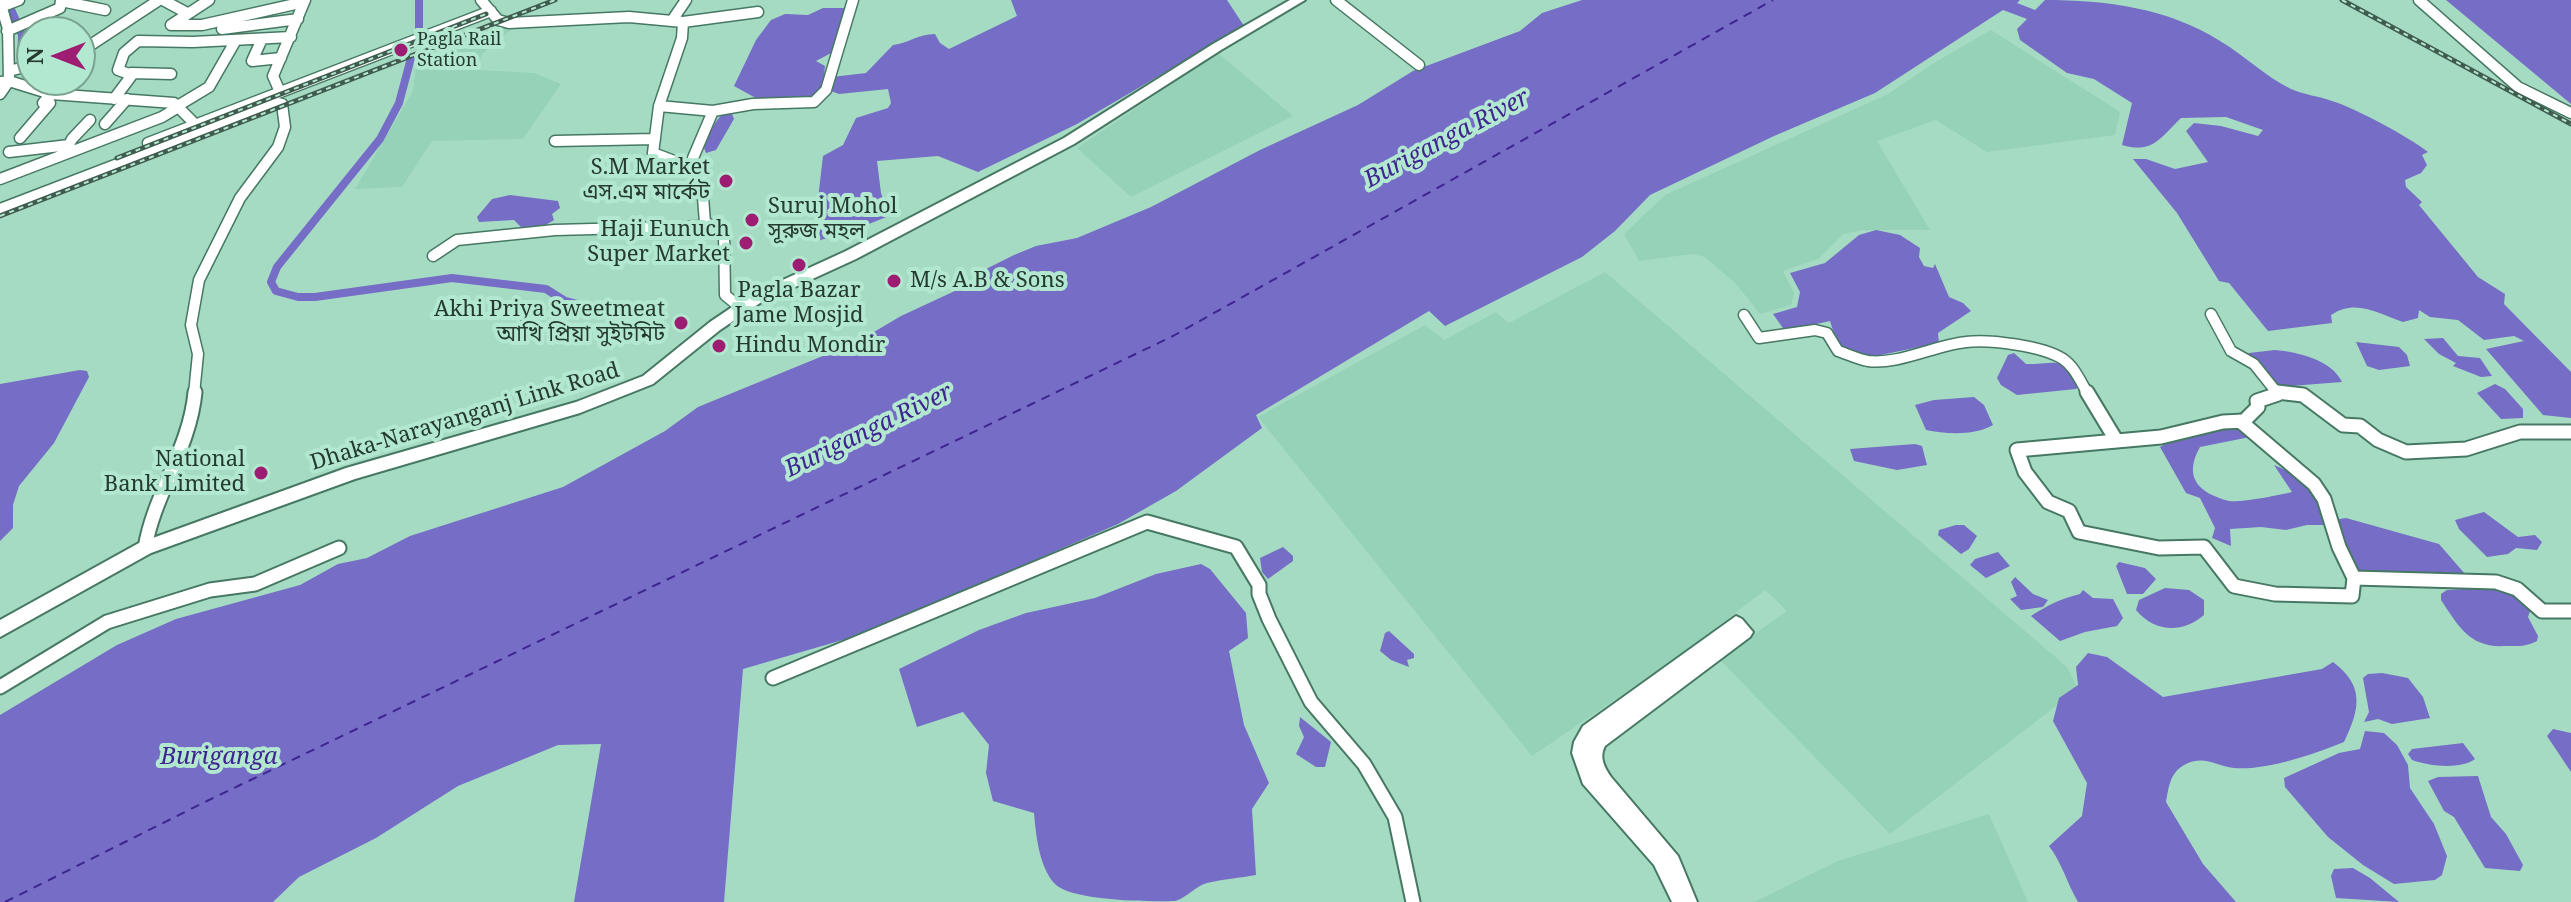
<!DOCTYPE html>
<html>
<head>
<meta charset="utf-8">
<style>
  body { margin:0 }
  #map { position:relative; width:2571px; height:902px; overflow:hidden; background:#a6dbc3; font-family:"Noto Serif",serif }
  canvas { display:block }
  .north { position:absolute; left:16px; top:16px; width:80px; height:80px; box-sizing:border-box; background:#b3e8d0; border:2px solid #7aa290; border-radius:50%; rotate:270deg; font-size:22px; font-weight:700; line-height:32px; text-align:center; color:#253a30 }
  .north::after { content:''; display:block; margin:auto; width:28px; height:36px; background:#9c1d72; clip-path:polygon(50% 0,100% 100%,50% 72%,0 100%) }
</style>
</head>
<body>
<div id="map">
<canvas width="2571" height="902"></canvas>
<div class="north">N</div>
</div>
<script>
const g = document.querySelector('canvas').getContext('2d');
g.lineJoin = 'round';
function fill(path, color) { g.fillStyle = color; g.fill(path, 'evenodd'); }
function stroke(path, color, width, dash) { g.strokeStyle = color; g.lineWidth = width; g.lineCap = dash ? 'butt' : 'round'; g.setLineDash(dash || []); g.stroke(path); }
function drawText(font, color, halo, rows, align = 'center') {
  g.font = font + ' "Noto Serif","Noto Sans Bengali",serif'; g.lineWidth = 8; g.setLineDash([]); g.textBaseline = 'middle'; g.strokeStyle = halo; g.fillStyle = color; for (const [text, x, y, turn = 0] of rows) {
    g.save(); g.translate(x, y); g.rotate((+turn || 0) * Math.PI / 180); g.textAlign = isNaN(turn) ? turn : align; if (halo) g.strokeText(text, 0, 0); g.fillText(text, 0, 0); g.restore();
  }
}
const built = new Path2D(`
  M501 25 510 31 483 53 479 62 480 70 534 73 561 84 523 139 432 141 402 187 355 189 413 91 417 59Z
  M1991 30 2120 112 2115 135 1987 152 1936 120 1877 141 1930 230H1864L1843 234 1818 259 1783 271 1794 293 1791 305 1760 314 1736 284 1705 257 1692 254 1639 261 1624 234 1665 195 1888 94 1934 63Z
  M1218 53 1293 116 1131 197 1077 148Z
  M1605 272 2067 667 2078 689 1890 834 1719 659 1787 611 1765 590 1678 657 1532 756 1258 417 1425 325 1444 340 1496 312 1509 323Z
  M1989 814 2028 902H1754L1838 861Z`);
const water = new Path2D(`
  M1011 0H1227L1244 26 1077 124 978 172 938 156 877 161 881 193 889 216 846 233 813 242 823 156 843 145 856 118 888 108 891 103 888 89 839 94 828 90 832 77 866 73 893 45C909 43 918 34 935 34L940 43 949 49 1017 16Z
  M1582 0H2020L2017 3 2035 10 2045 0C2106 0 2168 8 2220 41 2244 55 2266 77 2291 89 2305 95 2318 96 2332 101 2355 108 2409 137 2428 152L2422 155 2427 165 2421 173 2405 180 2406 187 2422 202 2419 205 2478 277 2505 294 2504 304 2571 372V418L2543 415 2486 349 2524 341 2514 336 2484 340 2458 320 2430 317 2419 310 2418 318 2403 322C2379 314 2356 298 2331 315L2332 323 2268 331 2229 283 2219 281 2177 213 2133 159H2146L2175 169 2208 162 2186 131 2194 123 2221 126 2258 136 2263 130 2226 117 2181 118C2160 138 2153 154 2122 145L2132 103 2094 79 2067 73 2020 40 2017 29 2027 19 2003 10 1875 93 1774 136 1650 195 1615 231 1582 257 1445 326 1429 311 1256 415 1262 428 1176 491 1118 524 870 632 743 669 724 902H574L601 744 558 745 458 786 376 838 299 877 273 902H0V715L117 645 176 619 300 585 338 564 367 558 410 536 563 487 665 431 698 407 857 342 901 316 972 283 988 268 1014 255 1036 246 1077 238 1151 207 1260 150 1358 105 1413 71 1520 31 1542 13Z
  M2446 0H2571V104Z
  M823 8H846L833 52 816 61 825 66 823 86 814 99 763 102 734 86 756 40 771 20 785 14 808 15Z
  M725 113 732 114 734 119 716 150 706 153 704 148C709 136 713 120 725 113Z
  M510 195 558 201 560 208 552 214 554 220 544 226 524 230 514 220 479 222 477 217 492 199Z
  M1876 230 1900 235 1920 248 1919 257 1924 266 1933 268 1935 264 1949 297 1963 303 1971 311 1938 333 1939 343 1866 358 1839 349 1830 321 1785 331 1773 314 1797 307 1800 292 1790 273 1825 263 1859 235Z
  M2443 338 2458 356 2480 358 2492 376 2481 377 2453 366 2456 363 2439 354 2424 339Z
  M2356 342 2399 347 2407 355 2410 366 2379 370 2367 366Z
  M2275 350C2298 352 2332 360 2342 382L2278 387 2247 357 2249 353Z
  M2014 353 2026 364C2060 365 2055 354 2080 384L2076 389 2017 395 2001 385 1997 378 2008 355Z
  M80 370 87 371 89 377 54 443 19 486 13 505V528L0 541V384Z
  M2495 384 2505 389 2523 409V418L2501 419 2477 393Z
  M1974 397 1984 405 1993 425C1975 436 1945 434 1926 430L1915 405 1934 400Z
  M2228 424 2250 437 2200 447C2183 477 2198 493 2229 501 2238 503 2281 495 2292 492L2274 465C2302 476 2322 495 2328 525H2307L2286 530 2261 527 2230 529 2231 546 2212 538 2215 528 2200 498 2186 493 2160 447 2175 439Z
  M1915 444 1922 446 1927 465 1897 470 1854 461 1850 449Z
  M2484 512 2518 537 2535 535 2542 542 2537 550 2516 548 2508 554 2487 557 2459 529 2455 520Z
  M2346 518 2439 544 2465 574 2354 572 2333 520Z
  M1956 525H1964L1977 536 1969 549 1961 554 1938 535 1939 530Z
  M1283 547 1293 556V561L1268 579 1262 572 1260 558Z
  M1998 552 2010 566 1986 578 1970 565 1975 559Z
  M2119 562 2145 568 2156 579 2143 594H2127L2116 566Z
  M1201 564 1210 569 1246 613 1248 638 1229 651 1244 725 1269 783 1252 809 1256 875C1240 878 1223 879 1207 883 1195 886 1187 898 1175 901 1152 902 1071 901 1055 884 1039 867 1036 835 1034 813L993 801 986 773 989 745 963 712 917 727 899 669 979 630 1026 613 1095 598 1156 574Z
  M2015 577 2033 594 2048 600 2043 607 2021 610 2010 599 2017 596 2011 582Z
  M2165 588 2189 590 2204 600V615C2182 634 2154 632 2136 610L2139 600Z
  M2480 588 2512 589 2531 608 2528 617 2538 636 2537 641C2525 647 2518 646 2505 646 2470 648 2459 627 2441 600V594L2447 590Z
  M2083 590 2093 598 2113 599 2123 618 2117 626 2085 632 2060 641 2031 616C2048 605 2060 599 2080 594Z
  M1389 631 1414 654V658L1407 660 1409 667 1391 660 1380 651 1385 633Z
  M2088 653 2107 657 2163 697 2322 669 2333 662C2365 686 2360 709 2344 742 2315 754 2265 771 2234 768 2216 766 2205 755 2186 764 2170 772 2169 786 2166 802L2203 864 2236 902H2078C2067 883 2062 863 2049 846L2082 816 2087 783 2053 721 2059 698 2078 685 2076 667Z
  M2382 673 2408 678 2423 697 2430 718 2392 724 2378 719 2364 722 2369 712 2363 678 2368 674Z
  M1300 717 1331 742 1325 767H1316L1296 754 1304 737 1299 726Z
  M2553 729 2571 733V772L2547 736Z
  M2365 731 2384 733 2397 745 2408 765 2410 788 2434 824 2447 856 2442 875 2435 880 2394 884 2363 865 2328 837 2285 787 2284 778 2339 753 2360 749Z
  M2463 743 2475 759C2460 770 2429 766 2412 760L2408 754 2412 749Z
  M2478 776 2491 817 2506 834 2523 865 2520 871 2485 868 2454 817 2444 811 2428 781 2438 777Z
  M2353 868 2370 878 2399 902 2336 898 2331 876 2334 869Z`);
const canal = new Path2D(`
  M7 0 22 35 21 71
  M419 0V32
  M411 58 399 103 380 139 277 267 271 282 276 291 298 297H315L452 278 546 289 565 301 609 312`);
const ferry = new Path2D(`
  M5 902 207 801 1173 336 1773 0`);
const minorFar1 = new Path2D(`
  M163 0 187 13
  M209 0 171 25H202L304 2
  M481 0 498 20 509 23 629 17 683 22 682 38 659 106 653 153 701 171 705 223 719 227 724 233 725 295 741 308
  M1336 0 1419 65
  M2419 0 2518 87 2571 113
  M0 1 8 29 9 81 51 94 174 103 192 121
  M61 1 105 10
  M3 6 19 0
  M673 19 686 0
  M683 22 758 12
  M222 29 298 19
  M7 31 60 8 61 0
  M262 39 252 61 281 58
  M80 52 159 0
  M9 71 32 65
  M131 73 171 74
  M0 82 9 81 0 94
  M280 92 273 76 305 0
  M114 99 132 75 118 70 124 53 138 41 193 42 291 37
  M179 105 209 87 236 40
  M659 106 713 111 753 104 814 102 826 90 853 0
  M105 124 127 99
  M20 138 50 103H43L51 94
  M555 141 655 139
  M148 143 491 11
  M9 152 69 145
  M65 152 72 139 90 120
  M694 164 693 158 713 111
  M0 179 162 117 180 106
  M0 209 277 103 282 104 285 127 278 147 240 198 199 280 191 325 198 354 194 394
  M433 256 457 240 555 230 707 226
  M2211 314 2231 351 2254 364 2278 394H2285
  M1744 315 1759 338 1815 330 1827 333 1838 351C1847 354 1858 359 1868 361 1898 365 1936 345 1966 342 1989 339 2043 346 2063 359 2075 367 2081 383 2088 394`);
const minor = new Path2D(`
  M2087 392 2116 440
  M2277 392 2303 395 2343 425 2360 426 2378 440 2406 452 2466 449 2520 432H2571
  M2278 394 2257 401 2258 407 2244 421 2223 422 2161 437 2017 450 2025 472 2048 502 2069 511 2079 532 2159 548 2204 547 2234 586 2275 594 2352 596 2354 578 2496 582 2517 589 2542 611H2571
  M2240 421 2314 484 2324 499 2339 547 2354 578
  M145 548C154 494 190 448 195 392
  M773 678 1147 522 1236 547 1259 585V594L1269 619 1311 702 1364 764 1395 817 1413 902
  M0 687 107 622 210 590 255 584 339 548`);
const highway = new Path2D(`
  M1290 0H1305L1221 50 1074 144 856 259 760 303 720 330 653 384 580 413 355 479 151 553 0 637V620L139 543 346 468 576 402 643 376 710 322 750 295 846 251 1064 138 1213 44Z
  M1736 616 1742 619 1753 632 1750 637 1605 746C1599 757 1604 767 1611 777L1678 856 1697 902H1672L1654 865 1583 784 1572 753 1574 742 1583 726Z`);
const rail = new Path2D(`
  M2342 0 2571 124
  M117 158 486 14
  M0 216 555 0`);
const markers = [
  [401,50,8,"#9c1d72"],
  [726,181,8,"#9c1d72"],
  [752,220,8,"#9c1d72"],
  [746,243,8,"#9c1d72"],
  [799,265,8,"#9c1d72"],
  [894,281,8,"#9c1d72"],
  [681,323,8,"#9c1d72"],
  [719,346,8,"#9c1d72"],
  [261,473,8,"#9c1d72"]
];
const farPoinames = [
  ["Pagla Rail",417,40],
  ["Station",417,61]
];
const poiNames = [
  ["S.M Market",710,168],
  ["এস.এম মার্কেট",710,193],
  ["Suruj Mohol",768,207,"left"],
  ["সূরুজ মহল",768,232,"left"],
  ["Haji Eunuch",730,230],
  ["Super Market",730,255],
  ["M/s A.B & Sons",910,281,"left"],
  ["Pagla Bazar",799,291,"center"],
  ["Jame Mosjid",799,316,"center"],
  ["Akhi Priya Sweetmeat",665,310],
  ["আখি প্রিয়া সুইটমিট",665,335],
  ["Hindu Mondir",735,346,"left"],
  ["National",245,460],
  ["Bank Limited",245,485]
];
const streetNames = [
  ["Dhaka-Narayanganj Link Road",465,417,-17]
];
const waterNames = [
  ["Buriganga River",1447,139,-28],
  ["Buriganga River",869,431,-26],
  ["Buriganga",219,757]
];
fill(built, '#95d2b7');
fill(water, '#756dc6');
stroke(canal, '#756dc6', 8);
stroke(ferry, '#3e2590', 2, [9, 7]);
stroke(minorFar1, '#467863', 13);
stroke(minor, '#467863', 17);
stroke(highway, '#467863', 4);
stroke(minorFar1, '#fff', 10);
stroke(minor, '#fff', 13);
fill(highway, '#fff');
stroke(rail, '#405b4f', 5);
stroke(rail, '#b3e8d0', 2, [5]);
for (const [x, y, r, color] of markers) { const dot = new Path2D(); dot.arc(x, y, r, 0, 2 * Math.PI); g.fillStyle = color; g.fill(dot); stroke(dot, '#b3e8d0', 3); }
drawText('18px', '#253a30', '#b3e8d0', farPoinames, 'left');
drawText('22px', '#253a30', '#b3e8d0', poiNames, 'right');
drawText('22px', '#253a30', '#b3e8d0', streetNames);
drawText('italic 24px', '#3e2590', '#b3e8d0', waterNames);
</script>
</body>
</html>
